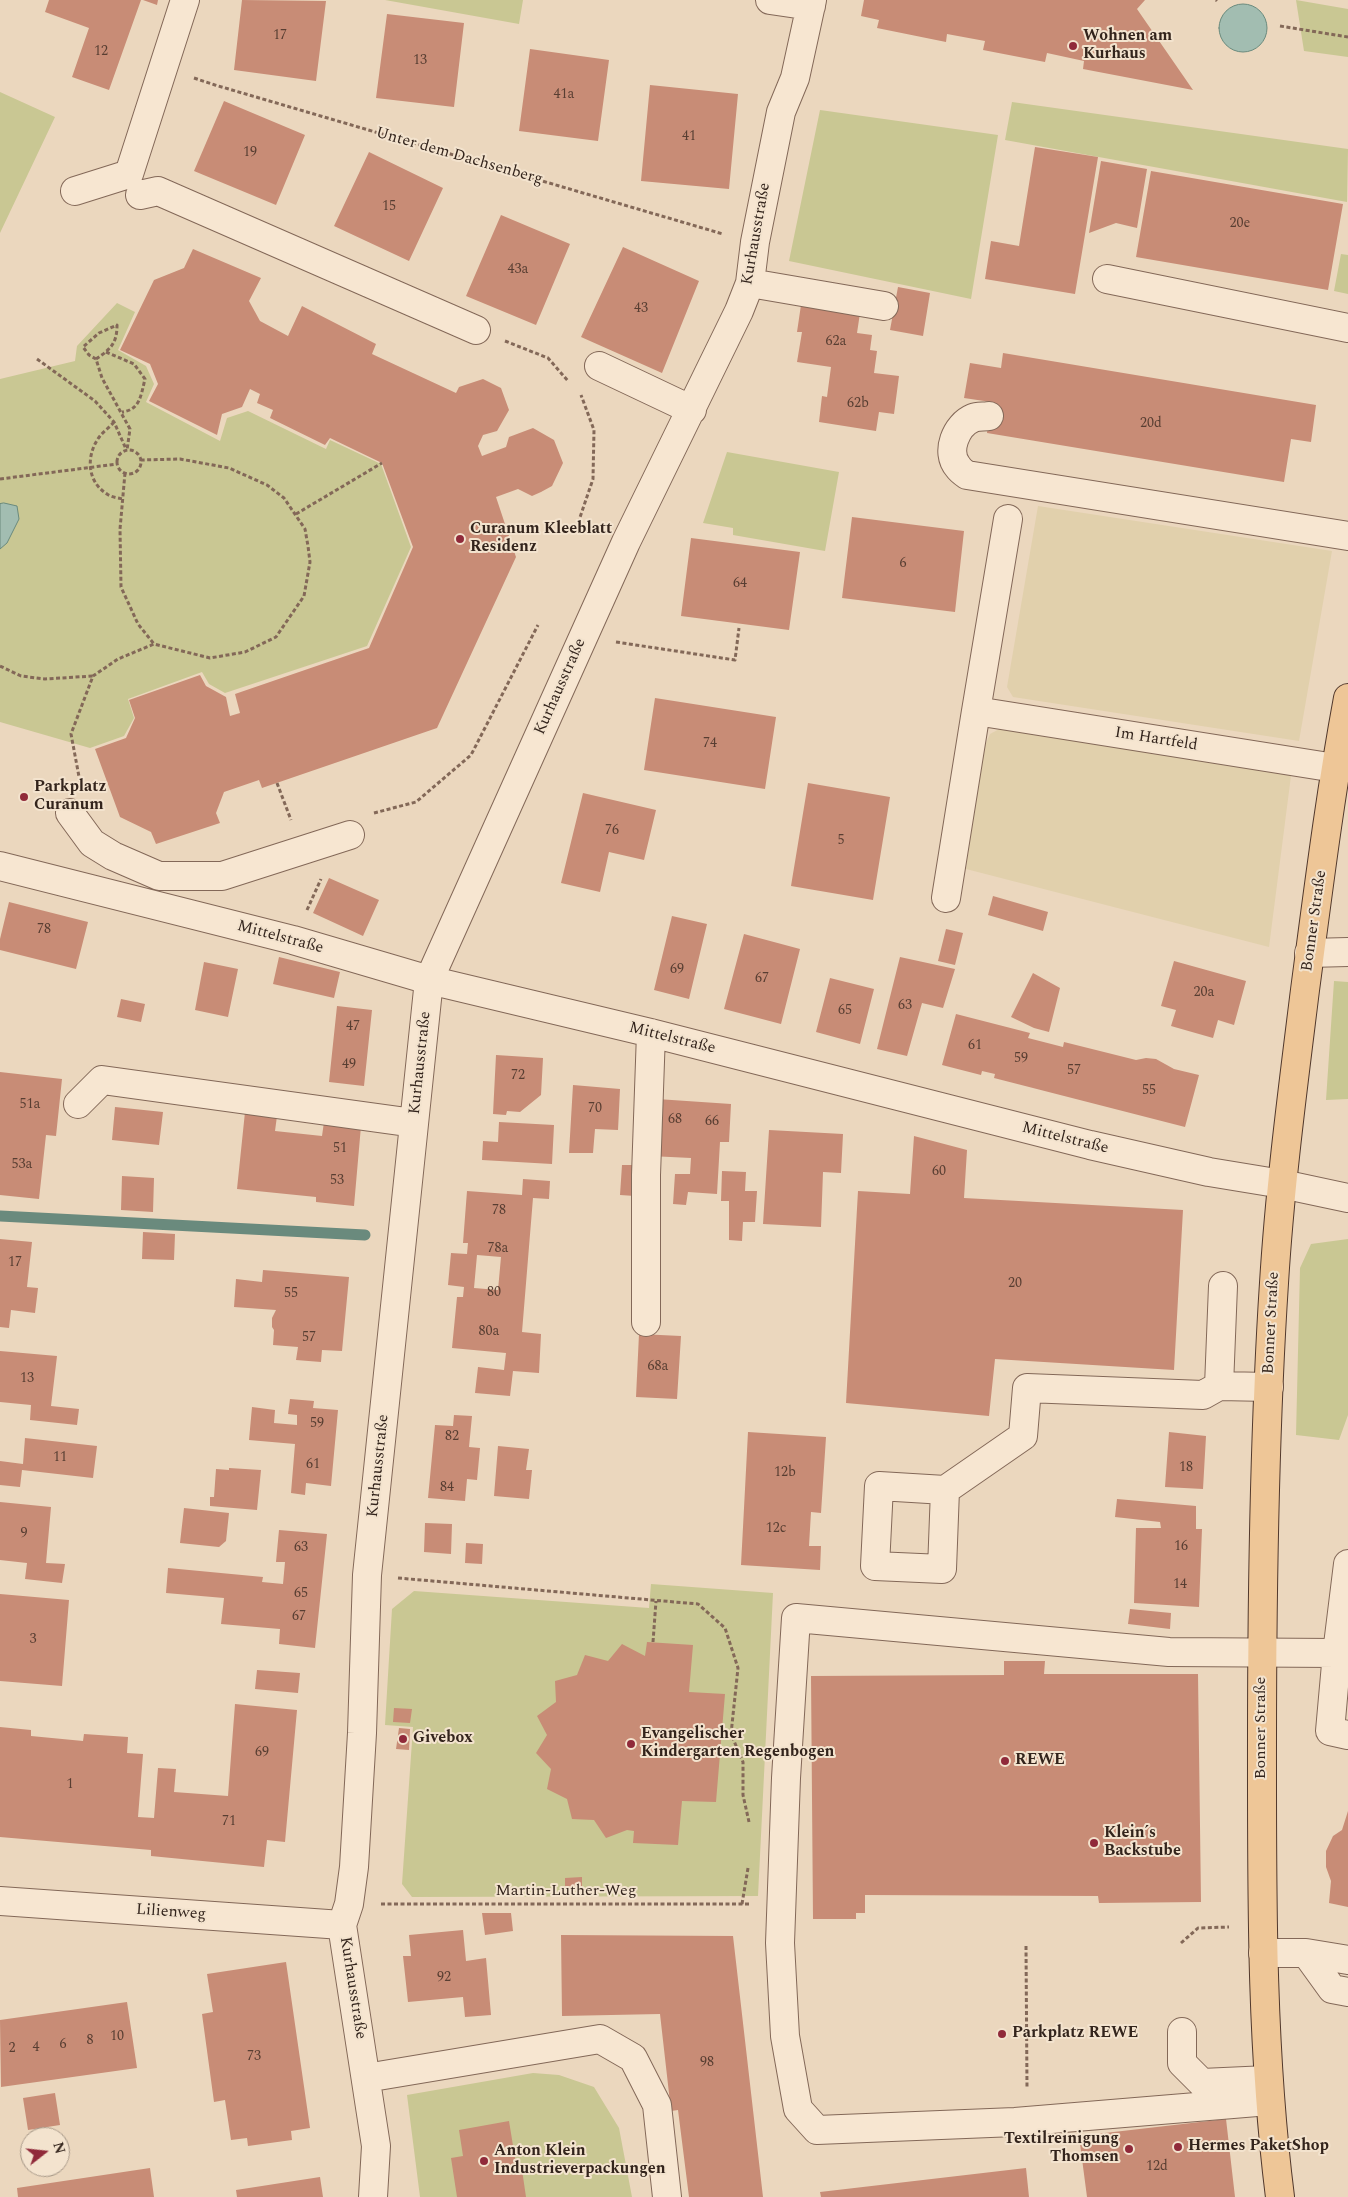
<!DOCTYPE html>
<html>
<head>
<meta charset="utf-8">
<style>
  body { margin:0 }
  #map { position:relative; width:1348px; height:2197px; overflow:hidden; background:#ebd7be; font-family:Spectral,serif }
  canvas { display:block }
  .north { position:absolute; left:20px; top:2127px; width:50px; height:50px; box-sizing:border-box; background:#f3e3ce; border:1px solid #a69787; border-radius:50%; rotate:74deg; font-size:14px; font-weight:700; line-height:20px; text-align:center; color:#33241c }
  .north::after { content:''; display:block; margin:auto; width:18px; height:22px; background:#902a3a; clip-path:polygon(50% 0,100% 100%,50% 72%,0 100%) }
</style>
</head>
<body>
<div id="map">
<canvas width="1348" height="2197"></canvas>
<div class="north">N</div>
</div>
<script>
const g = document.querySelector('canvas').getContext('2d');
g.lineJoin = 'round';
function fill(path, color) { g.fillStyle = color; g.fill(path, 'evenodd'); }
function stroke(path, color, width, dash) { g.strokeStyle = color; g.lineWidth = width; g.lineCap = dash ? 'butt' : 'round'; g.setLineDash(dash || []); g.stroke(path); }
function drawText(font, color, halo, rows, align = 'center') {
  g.font = font + ' Spectral,serif'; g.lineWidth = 4; g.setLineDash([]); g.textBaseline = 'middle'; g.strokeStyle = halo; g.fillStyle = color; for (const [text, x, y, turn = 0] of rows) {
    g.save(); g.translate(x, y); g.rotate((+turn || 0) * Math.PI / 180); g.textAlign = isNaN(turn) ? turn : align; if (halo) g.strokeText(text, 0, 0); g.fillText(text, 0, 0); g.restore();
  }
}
const farmland = new Path2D(`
  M1038 506 1332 551 1299 741 1013 697 1007 687Z
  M1005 726 1292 768 1269 947 966 869 982 752 990 734Z`);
const green = new Path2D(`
  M385 0H523L519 24Z
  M1296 0 1348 9V57L1304 51Z
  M0 92 55 117 0 233Z
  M1012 102 1348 149 1347 202 1005 140Z
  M820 110 998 135 971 299 789 261Z
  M1341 254 1348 255V294L1334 291Z
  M117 303 135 312 118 350 146 366 154 384 146 402 220 441 227 418 248 411 326 449 330 440 381 464 411 547 367 646 225 693 209 684 202 672 128 699 134 718 124 736 90 748 0 722V379L75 361 77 346Z
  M727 452 839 472 825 551 733 535V528L703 523Z
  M1334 981 1348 982V1099L1326 1100Z
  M1348 1239V1415L1339 1440 1296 1435 1300 1268 1311 1244Z
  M651 1584 773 1593 758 1896 412 1897 402 1884 413 1727 385 1725 392 1609 414 1591 649 1608Z
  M533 2073 559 2075 594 2087 619 2128 632 2197H420L407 2095Z`);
const water = new Path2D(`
  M1219 28a24 24 0 1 1 48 0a24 24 0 1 1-48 0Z
  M4 503 17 506 19 519 7 543 0 549V504Z`);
const stream = new Path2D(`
  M0 1216 365 1235`);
const building = new Path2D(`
  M49 0H141L109 90 72 77 89 28 45 12Z
  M143 0H158L157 5Z
  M242 0 326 1 316 81 234 70Z
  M864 0H1145L1137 9 1193 90 1083 69 1084 61 1047 53 1045 62 983 50 985 41 947 34 946 42 877 28 879 20 861 16Z
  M387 14 464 23 454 107 376 98Z
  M530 49 609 60 598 141 519 131Z
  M650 85 738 94 729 189 641 181Z
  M224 101 305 135 276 205 194 171Z
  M1035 147 1098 157 1075 294 985 279 991 241 1019 246Z
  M369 152 443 188 409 261 334 226Z
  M1101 161 1147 169 1137 228 1116 223 1089 233Z
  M1151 171 1343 204 1328 290 1136 257Z
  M501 215 570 244 536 325 466 296Z
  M623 247 699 281 662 373 581 337Z
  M193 249 261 278 249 301 260 321 288 336 302 306 376 344 372 354 456 393 459 387 483 379 501 388 509 410 497 431 483 435 478 446 482 456 506 447 509 437 533 428 554 440 563 463 552 486 541 492 532 496 518 489 496 497 516 557 437 728 262 788 259 780 224 792 216 813 220 823 156 844 151 832 120 817 95 749 126 738 135 718 129 700 200 675 206 686 226 697 230 716 240 713 235 694 369 648 413 547 382 463 330 438 325 445 270 418 273 410 257 403 260 394 250 389 242 407 222 414 217 435 149 401 158 384 150 364 120 350 154 280 184 268Z
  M898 287 930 293 923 336 890 330Z
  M801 305 860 313 857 333 872 335 870 350 877 351 874 373 899 376 894 414 879 412 876 431 819 422 822 396 827 397 831 367 797 362 802 332H797Z
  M1003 353 1316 405 1311 442 1291 439 1284 482 987 433 991 402 964 398 970 363 1001 368Z
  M852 517 964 531 955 612 842 598Z
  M691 538 800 552 789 630 681 616Z
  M655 698 776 717 765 789 644 770Z
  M808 783 890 797 873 900 791 886Z
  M583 793 656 810 644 860 609 852 600 892 561 883Z
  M329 878 379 900 363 936 313 913Z
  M993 896 1048 912 1043 931 988 915Z
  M9 902 88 922 76 969 0 950V939Z
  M672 916 707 924 689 999 654 990Z
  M946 929 963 933 955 965 938 961Z
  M744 934 800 949 781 1024 724 1009Z
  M279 957 340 972 334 998 273 984Z
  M900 957 955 969 943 1008 922 1003 907 1056 877 1049Z
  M1174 961 1246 981 1234 1025 1218 1020 1213 1038 1171 1026 1176 1010 1161 1006Z
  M204 962 238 969 228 1017 195 1010Z
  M1033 973 1060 988 1049 1032 1034 1028 1011 1017Z
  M830 978 874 989 860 1044 816 1032Z
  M121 999 145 1004 141 1022 117 1017Z
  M337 1006 372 1010 364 1086 329 1082Z
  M956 1014 1030 1033 1028 1038 1063 1047 1064 1042 1136 1060 1146 1058 1156 1059 1174 1069 1199 1075 1185 1127 994 1078 995 1074 982 1071 981 1075 942 1065Z
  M496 1055 543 1058 541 1095 520 1112 507 1111 506 1115 493 1114Z
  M0 1072 62 1079 56 1136 46 1135 39 1199 0 1195Z
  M573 1085 620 1089 618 1130 595 1129 593 1153H569Z
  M657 1099 731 1104 729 1142H720L717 1194 688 1192 686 1205 673 1204 675 1174H690L691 1158 650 1156Z
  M115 1107 163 1112 159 1145 112 1140Z
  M245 1112 277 1116 275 1131 322 1136 324 1122 361 1126 354 1206 316 1202V1197L237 1189Z
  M499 1122 554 1125 552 1164 482 1160 483 1141 498 1142Z
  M769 1130 843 1134 841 1173 823 1172 821 1227 763 1224Z
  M914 1136 967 1150 964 1198 1183 1210 1174 1370 995 1359 989 1416 846 1403 858 1191 910 1194Z
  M622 1165H637L635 1196 620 1195Z
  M722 1171 746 1172 745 1191H757L755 1222H743L742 1241 729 1240V1201H721Z
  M122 1176 154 1178 153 1212 121 1210Z
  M523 1179 550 1181 549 1199 533 1198 522 1332 541 1334 539 1373 513 1371 510 1396 475 1393 478 1367 504 1370 506 1353 452 1348 457 1297H463L464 1287 448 1285 451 1253 467 1254 468 1243H463L467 1191 522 1195ZM477 1255 501 1257 498 1290 474 1288Z
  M143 1232 175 1234 174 1260 142 1259Z
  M0 1239 32 1242 27 1287 38 1288 35 1313 11 1310 9 1328 0 1327Z
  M263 1270 349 1277 342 1351 322 1350 321 1362 296 1360 298 1347 273 1345 274 1330 272 1327V1318L276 1310 234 1307 236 1279 262 1282Z
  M639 1334 681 1336 677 1399 636 1397Z
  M0 1351 57 1356 51 1406 79 1409 77 1425 30 1420 31 1405 0 1402Z
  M290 1399 314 1401 313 1408 338 1410 331 1486 306 1483 305 1495 291 1493 295 1444 249 1440 252 1407 275 1410 274 1423 297 1425V1415L288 1414Z
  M454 1415 472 1416 469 1447 480 1448 477 1480 467 1479 465 1501 428 1498 435 1425 453 1426Z
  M748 1432 826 1437 821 1513 811 1512 809 1546H821L820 1570 741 1565Z
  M1169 1432 1206 1436 1203 1489 1165 1487Z
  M25 1438 97 1446 93 1478 22 1470 20 1487 0 1485V1461L23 1464Z
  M498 1446 529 1449 526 1470H532L529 1499 494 1496Z
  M229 1468 261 1470 257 1510 210 1506V1497H214L216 1469 229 1470Z
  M1117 1499 1196 1506V1529H1202L1199 1607 1134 1603 1136 1528H1161L1160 1522 1115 1517Z
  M0 1502 51 1507 46 1563 65 1564 62 1583 25 1579 27 1563 0 1560Z
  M184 1508 229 1513 226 1541 219 1547 180 1543Z
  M425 1523 452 1524 451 1554 424 1552Z
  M279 1530 327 1534 315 1648 279 1644 280 1629 221 1624 224 1598 166 1593 168 1568 263 1577 262 1582 283 1584 285 1562H276Z
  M466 1543 483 1544 482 1564 465 1563Z
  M0 1594 69 1600 62 1686 0 1681Z
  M1130 1609 1171 1613 1170 1629 1128 1624Z
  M647 1642 693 1645 689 1692 725 1694 716 1802 682 1801 678 1845 633 1843 634 1831 627 1830 606 1838 594 1820 572 1819 567 1799 547 1789 551 1769 536 1753 547 1735 537 1716 556 1702 555 1681 577 1675 585 1655 608 1661 622 1644 645 1656Z
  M1004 1661H1045L1044 1674H1198L1201 1902 1099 1903 1098 1896 865 1895V1913H856V1919H813L811 1676 1004 1675Z
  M257 1670 300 1673 298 1693 255 1689Z
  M235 1704 297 1710 285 1842 267 1840 264 1867 151 1856V1850L0 1837V1727L31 1730V1736L83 1741 84 1734 128 1737 127 1753 143 1754 138 1817 154 1818 158 1768 176 1769 174 1792 228 1796Z
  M394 1708 412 1709 410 1723 393 1722Z
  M399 1728 410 1729 409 1750 396 1749Z
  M1348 1811V1907L1329 1903 1331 1881 1326 1867V1851L1333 1836 1342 1830Z
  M582 1877V1889H565V1878Z
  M482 1913H511L513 1931 485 1935Z
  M463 1930 466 1961 486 1958 491 2015 465 2017 463 1997 408 2002 403 1956H411L409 1935Z
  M561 1935 733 1936 763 2197H689L678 2110 671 2111 660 2014 562 2016Z
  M286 1962 310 2128 291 2131 292 2140 248 2146 247 2138 231 2140 225 2100 214 2102 202 2014 213 2012 207 1974Z
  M127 2002 137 2068 1 2087 0 2020Z
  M55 2093 60 2125 28 2130 23 2098Z
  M1226 2119 1235 2197H1087L1079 2136Z
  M509 2121 516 2164 521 2163 526 2197H457L451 2158 463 2156 459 2130Z
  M150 2168 154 2197H18L17 2188Z
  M1026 2168 1029 2197H821L820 2192Z
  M320 2177 323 2197H237L236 2190Z`);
const path = new Path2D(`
  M1216 0 1217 1
  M1280 26 1348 37
  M194 78 215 85 723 234
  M505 341 548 358 568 381
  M106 352 134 364 145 379C141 395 140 410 122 412
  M37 359 95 401 114 422 126 449
  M96 359C111 349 117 343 117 325L99 333 83 347 89 355 96 359 102 378 130 429 127 450
  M114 422C110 427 104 431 100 436 86 454 86 481 107 494 111 497 118 498 123 499
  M117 462a12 12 0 1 1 24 0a12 12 0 1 1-24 0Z
  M125 473 120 529 121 587 138 624 154 644
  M0 479 117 464
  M296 514 382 463
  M576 529 593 479 594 430 581 395
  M616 642 735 660 739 628
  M0 666 21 676 45 679 93 676
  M80 782 71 734 93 676 118 659 154 644 210 658 245 652 276 637 304 596 310 562 308 546 305 529 284 498 267 485 229 468 180 459 141 460
  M277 783 291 820
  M374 813 416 802 471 755 538 625
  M307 910 321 879
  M398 1578 698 1604 725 1628 738 1668 731 1734 743 1762V1795L749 1822
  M653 1642 656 1601
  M381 1904H749
  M742 1904 748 1868
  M1181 1943 1198 1928 1229 1927
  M1026 1946 1027 2088`);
const minor = new Path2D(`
  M770 0 811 6
  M75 191 129 174 185 0
  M140 195 158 191 476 330
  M1107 279 1348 328
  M750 283 884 306
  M599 366 692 410
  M989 416C984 417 978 416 973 418 956 425 945 452 958 467 960 470 964 473 967 475L1348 536
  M976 711 1008 519
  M70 813 92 843 113 856 159 876H222L350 835
  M0 866 293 940 429 980 651 1033 1090 1145 1209 1172 1282 1184 1348 1198
  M946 898 976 711 1335 768
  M1309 953 1348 952
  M78 1104 102 1080 414 1123
  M646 1322V1175L651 1033
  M1219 1386 1269 1387
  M945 1490 942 1569 875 1566 879 1486 945 1490 1023 1436 1027 1388 1203 1395 1219 1386 1223 1286
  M1337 1653 1330 1731 1348 1735
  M0 1901 342 1925
  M1263 1953H1306L1348 1960
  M1306 1953 1332 1989 1348 1992
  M1182 2032V2063L1202 2083 1268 2080
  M366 2078 600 2039 633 2058 657 2105 667 2197
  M1269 2101 1015 2122 817 2130 798 2109 785 2036 780 1943 786 1778 796 1618 1169 1652 1337 1653 1348 1564
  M373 2197 376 2146 342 1925 349 1904 354 1867 362 1733 367 1575 429 980 626 542 739 311 750 283 755 242 781 112 795 78 812 0`);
const major = new Path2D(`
  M1280 2197C1261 2047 1262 1895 1262 1744 1262 1590 1264 1436 1274 1283 1280 1185 1293 1087 1305 990 1318 892 1330 795 1348 698`);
const markers = [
  [1073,46,5,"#902a3a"],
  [460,539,5,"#902a3a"],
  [24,797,5,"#902a3a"],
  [403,1739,5,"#902a3a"],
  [631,1744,5,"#902a3a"],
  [1005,1761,5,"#902a3a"],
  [1094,1843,5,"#902a3a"],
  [1002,2034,5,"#902a3a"],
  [1178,2147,5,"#902a3a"],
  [1129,2149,5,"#902a3a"],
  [484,2161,5,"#902a3a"]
];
const numberNames = [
  ["17",280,36],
  ["12",101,52],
  ["13",420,61],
  ["41a",564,95],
  ["41",689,137],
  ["19",250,153],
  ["15",389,207],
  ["20e",1240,224],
  ["43a",518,270],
  ["43",641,309],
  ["62a",836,342],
  ["62b",858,404],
  ["20d",1151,424],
  ["6",903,564],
  ["64",740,584],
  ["74",710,744],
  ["76",612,831],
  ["5",841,841],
  ["78",44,930],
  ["69",677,970],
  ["67",762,979],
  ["20a",1204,993],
  ["63",905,1006],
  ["65",845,1011],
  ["47",353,1027],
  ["61",975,1046],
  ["59",1021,1059],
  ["49",349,1065],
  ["57",1074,1071],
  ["72",518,1076],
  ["55",1149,1091],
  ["51a",30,1105],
  ["70",595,1109],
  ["68",675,1120],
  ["66",712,1122],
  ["51",340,1149],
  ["53a",22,1165],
  ["60",939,1172],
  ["53",337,1181],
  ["78",499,1211],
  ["78a",498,1249],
  ["17",15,1263],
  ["20",1015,1284],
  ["80",494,1293],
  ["55",291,1294],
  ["80a",489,1332],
  ["57",309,1338],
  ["68a",658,1367],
  ["13",27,1379],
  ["59",317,1424],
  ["82",452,1437],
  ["11",60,1458],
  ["61",313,1465],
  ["18",1186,1468],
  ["12b",785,1473],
  ["84",447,1488],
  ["12c",776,1529],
  ["9",24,1534],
  ["16",1181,1547],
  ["63",301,1548],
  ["14",1180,1585],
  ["65",301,1594],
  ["67",299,1617],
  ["3",33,1640],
  ["69",262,1753],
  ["1",70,1785],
  ["71",229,1822],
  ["92",444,1978],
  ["10",117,2037],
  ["8",90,2041],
  ["6",63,2045],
  ["4",36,2048],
  ["2",12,2049],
  ["73",254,2057],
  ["98",707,2063],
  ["12d",1157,2167]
];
const poiNames = [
  ["Wohnen am",1083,37],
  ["Kurhaus",1083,55],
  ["Curanum Kleeblatt",470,530],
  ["Residenz",470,548],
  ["Parkplatz",34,788],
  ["Curanum",34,806],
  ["Evangelischer",641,1735],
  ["Kindergarten Regenbogen",641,1753],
  ["Givebox",413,1739],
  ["REWE",1015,1761],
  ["Klein´s",1104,1834],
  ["Backstube",1104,1852],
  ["Parkplatz REWE",1012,2034],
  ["Textilreinigung",1119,2140,"right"],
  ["Thomsen",1119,2158,"right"],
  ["Hermes PaketShop",1188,2147],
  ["Anton Klein",494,2152],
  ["Industrieverpackungen",494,2170]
];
const streetNames = [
  ["Unter dem Dachsenberg",459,157,16],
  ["Kurhausstraße",757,234,-80],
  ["Kurhausstraße",561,687,-66],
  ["Im Hartfeld",1156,740,9],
  ["Bonner Straße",1315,921,-82],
  ["Mittelstraße",280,938,15],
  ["Mittelstraße",672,1039,14],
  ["Kurhausstraße",421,1063,-84],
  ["Mittelstraße",1065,1139,14],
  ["Bonner Straße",1272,1323,-87],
  ["Kurhausstraße",379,1466,-84],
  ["Bonner Straße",1262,1728,-90],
  ["Martin-Luther-Weg",566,1892],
  ["Lilienweg",171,1913,4],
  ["Kurhausstraße",352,1988,81]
];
fill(farmland, '#e1d0ac');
fill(green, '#c9c793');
fill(water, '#a2bdb1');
stroke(water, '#6a8a7d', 1);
stroke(stream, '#6a8a7d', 11);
fill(building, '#c88c76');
stroke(minor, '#836858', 30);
stroke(major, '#51382c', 30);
stroke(path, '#836858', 3, [4, 2.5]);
stroke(minor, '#f7e6d1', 28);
stroke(major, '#eec697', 28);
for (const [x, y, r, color] of markers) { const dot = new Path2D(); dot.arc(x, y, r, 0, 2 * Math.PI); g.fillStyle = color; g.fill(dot); stroke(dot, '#f3e3ce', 2); }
drawText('14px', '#583e32', null, numberNames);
drawText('bold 16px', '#33241c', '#f3e3ce', poiNames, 'left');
drawText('16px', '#33241c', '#f3e3ce', streetNames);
</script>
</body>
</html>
